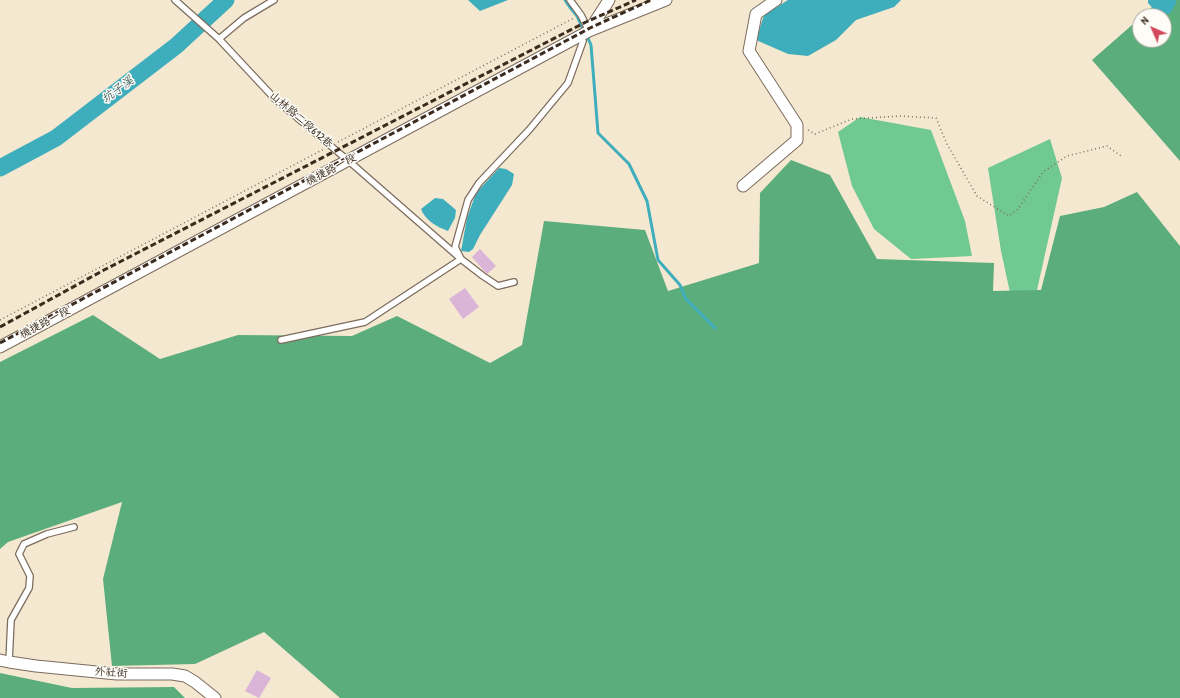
<!DOCTYPE html>
<html>
<head>
<meta charset="utf-8">
<style>
  body { margin:0 }
  #map { position:relative; width:1180px; height:698px; overflow:hidden; background:#f5e8d1; font-family:"Patrick Hand",sans-serif }
  canvas { display:block }
  .north { position:absolute; left:1132px; top:8px; width:40px; height:40px; box-sizing:border-box; background:#fdfcf7; border:1px solid #afa8a0; border-radius:50%; rotate:315deg; font-size:11px; font-weight:700; line-height:16px; text-align:center; color:#3b2a1e }
  .north::after { content:''; display:block; margin:auto; width:14px; height:18px; background:#d1495b; clip-path:polygon(50% 0,100% 100%,50% 72%,0 100%) }
</style>
</head>
<body>
<div id="map">
<canvas width="1180" height="698"></canvas>
<div class="north">N</div>
</div>
<script>
const g = document.querySelector('canvas').getContext('2d');
g.lineJoin = 'round';
function fill(path, color) { g.fillStyle = color; g.fill(path, 'evenodd'); }
function stroke(path, color, width, dash) { g.strokeStyle = color; g.lineWidth = width; g.lineCap = dash ? 'butt' : 'round'; g.setLineDash(dash || []); g.stroke(path); }
function drawText(font, color, halo, rows, align = 'center') {
  g.font = font + ' "Patrick Hand","LXGW WenKai TC",sans-serif'; g.lineWidth = 3; g.setLineDash([]); g.textBaseline = 'middle'; g.strokeStyle = halo; g.fillStyle = color; for (const [text, x, y, turn = 0] of rows) {
    g.save(); g.translate(x, y); g.rotate((+turn || 0) * Math.PI / 180); g.textAlign = isNaN(turn) ? turn : align; if (halo) g.strokeText(text, 0, 0); g.fillText(text, 0, 0); g.restore();
  }
}
const green = new Path2D(`
  M860 117 931 130 965 221 972 256 911 259 874 229 852 186 838 132Z
  M1050 139 1062 178 1037 290 1011 297 1001 251 988 168Z`);
const forest = new Path2D(`
  M1160 0H1180V161L1092 60 1140 18V40H1164V16H1142Z
  M791 160 830 175 877 259 994 263 993 291 1041 290 1060 216 1104 207 1137 192 1180 246V698H340L264 632 195 664 112 666 103 579 122 502 8 542 0 549V362L93 315 160 359 238 335 352 336 397 316 490 363 522 345 544 221 645 230 668 291 759 263 760 193Z
  M0 673 72 688 174 687 185 698H0Z`);
const water = new Path2D(`
  M468 0H508L480 11Z
  M788 0H901L894 7 856 20 836 40 808 56 788 54 756 40 764 15Z
  M1148 0H1176V3L1170 14 1157 13 1148 3Z
  M499 168 506 169 514 174 512 185 480 235 473 249 469 252 461 251 467 218 476 193Z
  M435 198 443 199 456 210 455 218 448 231C437 227 425 220 421 209Z`);
const stream = new Path2D(`
  M565 0 569 6 577 16 584 31
  M587 36 591 45 598 133 629 164 647 201 658 260 680 285 686 299 715 328`);
const river = new Path2D(`
  M0 168 56 138 176 46 226 0`);
const building = new Path2D(`
  M480 249 496 266 487 274 472 257Z
  M465 288 479 307 463 319 449 299Z
  M257 670 271 678 259 698 245 691Z`);
const path = new Path2D(`
  M808 130 815 134 852 119 899 116 936 118 947 144 977 196 1009 216 1018 209 1043 172 1067 156 1107 146 1121 156
  M338 142 574 18
  M0 320 324 149`);
const service = new Path2D(`
  M175 0 219 39 275 99 351 163 461 259 483 276 498 286 514 282
  M570 0 581 15 589 31
  M219 39 244 18 274 0
  M281 340 365 322 461 259 455 247 468 200 479 183 529 130 568 83 583 41
  M9 662 11 620 29 588 30 576 19 554 24 544 47 534 74 527`);
const minor = new Path2D(`
  M589 31 609 0
  M743 186 797 140V125L749 51 756 14 776 0
  M0 347 589 31 666 0
  M0 660 9 662 36 666 117 674H172L185 676 195 682 215 698`);
const rail = new Path2D(`
  M0 327 104 270 586 22 636 0
  M0 343 590 28 651 0`);
const streetNames = [
  ["山林路二段612巷",301,120,41],
  ["機捷路一段",331,170,-28],
  ["機捷路一段",45,323,-28],
  ["外社街",111,673,4]
];
const waterNames = [
  ["坑子溪",118,90,-37]
];
fill(green, '#6fc991');
fill(forest, '#5bad7b');
fill(water, '#3faebc');
stroke(stream, '#3faebc', 3);
stroke(river, '#3faebc', 17);
fill(building, '#dab5d7');
stroke(service, '#7c6c5d', 8);
stroke(minor, '#7c6c5d', 13);
stroke(path, '#7c6c5d', 1.5, [1, 3]);
stroke(service, '#fff', 5.5);
stroke(minor, '#fff', 11);
stroke(rail, '#3b2a1e', 3, [6, 3]);
drawText('11px', '#3b2a1e', '#fdfcf7', streetNames);
drawText('italic 12px', '#3d5f5d', '#fdfcf7', waterNames);
</script>
</body>
</html>
